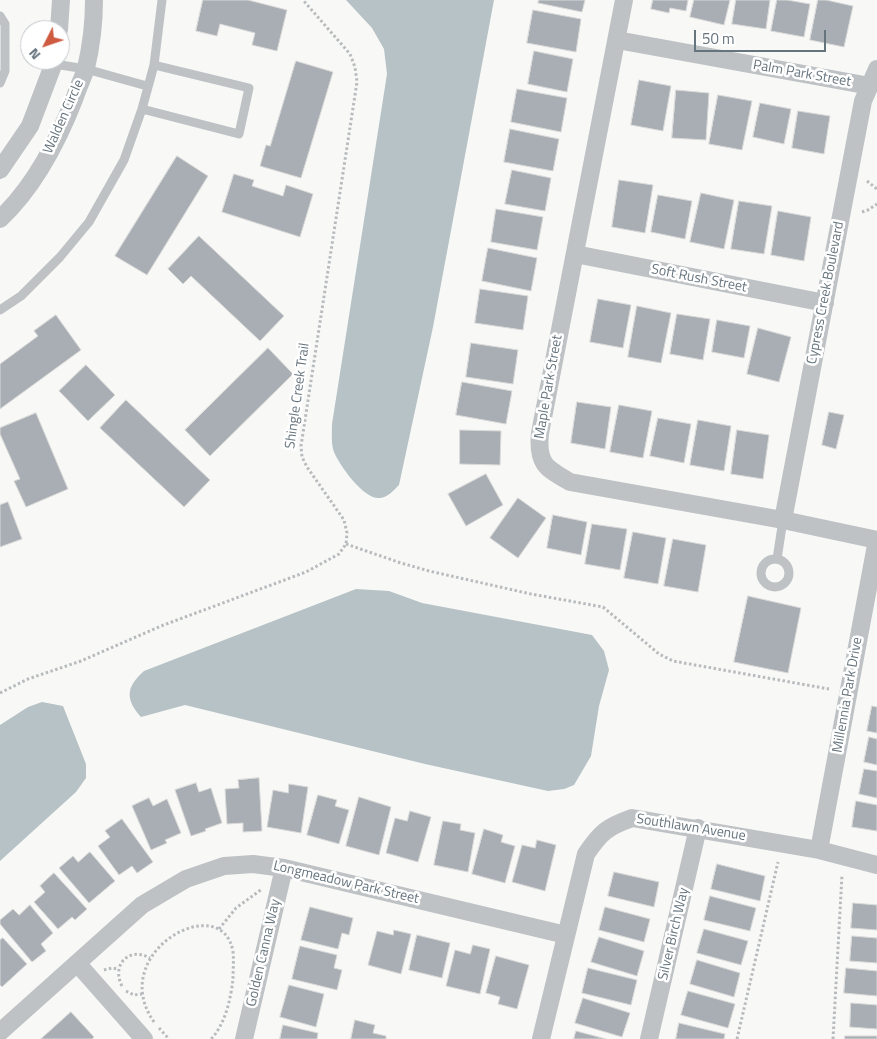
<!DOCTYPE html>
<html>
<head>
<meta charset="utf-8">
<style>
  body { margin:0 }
  #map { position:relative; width:877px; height:1039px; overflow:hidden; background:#f8f8f6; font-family:"Titillium Web",sans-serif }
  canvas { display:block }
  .north { position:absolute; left:20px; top:20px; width:50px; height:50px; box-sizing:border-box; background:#fff; border:1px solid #c2c7cb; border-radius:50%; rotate:229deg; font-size:14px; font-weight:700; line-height:20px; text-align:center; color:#66747d }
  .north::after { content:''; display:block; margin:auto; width:18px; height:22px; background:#ce5b3f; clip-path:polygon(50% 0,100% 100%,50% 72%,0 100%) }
  .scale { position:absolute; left:694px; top:30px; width:132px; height:22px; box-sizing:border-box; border:2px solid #66747d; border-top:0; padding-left:6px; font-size:15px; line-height:18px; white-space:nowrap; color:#66747d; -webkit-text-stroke:4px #fff; paint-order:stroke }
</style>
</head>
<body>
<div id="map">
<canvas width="877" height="1039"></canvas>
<div class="north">N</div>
<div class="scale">50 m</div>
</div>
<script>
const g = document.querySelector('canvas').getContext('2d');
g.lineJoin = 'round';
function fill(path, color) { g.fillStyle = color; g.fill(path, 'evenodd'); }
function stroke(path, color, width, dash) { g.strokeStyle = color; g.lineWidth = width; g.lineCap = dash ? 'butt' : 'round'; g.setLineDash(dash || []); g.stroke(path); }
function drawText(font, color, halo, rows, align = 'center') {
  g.font = font + ' "Titillium Web",sans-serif'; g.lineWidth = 5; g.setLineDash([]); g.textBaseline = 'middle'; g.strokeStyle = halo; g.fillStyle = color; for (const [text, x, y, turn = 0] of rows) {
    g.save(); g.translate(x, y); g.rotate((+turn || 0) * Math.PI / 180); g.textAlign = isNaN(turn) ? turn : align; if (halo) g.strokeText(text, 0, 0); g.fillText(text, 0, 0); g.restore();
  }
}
const water = new Path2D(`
  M346 0H494L433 327 399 485C393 491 388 497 380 498 364 500 340 466 334 452 331 444 332 433 332 424L387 74 384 49 372 28Z
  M356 589 389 591 422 603 592 635 604 651 609 670 599 706 591 756 574 785 564 789 548 791 425 764 185 705 141 717C125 699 126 687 144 671Z
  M42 702 63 706 86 764V778L76 792 0 861V725L28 707Z`);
const building = new Path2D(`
  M203 0H248L287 10 277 51 252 45 255 33 220 24 217 36 196 31Z
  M539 0H585L582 12 538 3Z
  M653 0H688L686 11 670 8 669 13 651 9Z
  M694 0H730L724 25 690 17Z
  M736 0H770L766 29 732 24Z
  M777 0H787L810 4 804 37 771 31Z
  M818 0H826L853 6 844 47 810 40Z
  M533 10 581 19 576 52 527 43Z
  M534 51 573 59 567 92 528 84Z
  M296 61 333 72 301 178 260 166 266 145 270 146Z
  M639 80 671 86 663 131 631 125Z
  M517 89 567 98 561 132 511 122Z
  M676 90 709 93 706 140 672 138Z
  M718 95 752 101 742 150 709 144Z
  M760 103 791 109 784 144 753 137Z
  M798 111 830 116 824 154 792 148Z
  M510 129 559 139 553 171 504 162Z
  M177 156 208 176 147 275 115 256Z
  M512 170 551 178 545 211 505 204Z
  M234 174 254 180 252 186 283 196 286 185 313 194 300 237 222 212Z
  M619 180 653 185 645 233 612 227Z
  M701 193 734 200 724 249 690 242Z
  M658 195 692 201 685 239 651 232Z
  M739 201 772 206 764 254 731 249Z
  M496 209 543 217 537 250 491 242Z
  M778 211 811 217 804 261 771 255Z
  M199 236 284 316 260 341 191 276 183 284 168 269Z
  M488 248 537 258 531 291 482 281Z
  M480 289 528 296 523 330 475 323Z
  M598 299 631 305 623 348 590 342Z
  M637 306 671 313 661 363 628 357Z
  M677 314 710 319 703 360 670 354Z
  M56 315 81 350 0 409V364L38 336 34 331Z
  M717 320 750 326 744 358 712 352Z
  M758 328 791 337 779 382 747 374Z
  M471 343 518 350 513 384 466 377Z
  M268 348 293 374 210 456 185 430Z
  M86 365 115 395 88 421 59 391Z
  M462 382 512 391 506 424 456 415Z
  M126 400 210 480 184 507 100 428Z
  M577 402 611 407 605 449 571 443Z
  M619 405 652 411 643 458 610 452Z
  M829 412 844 415 836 449 822 445Z
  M36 413 68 489 26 507 14 481 20 479 0 434V428Z
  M658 418 691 424 684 463 650 456Z
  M698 420 731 426 724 471 690 465Z
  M460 430 501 431 500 465 460 464Z
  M737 430 769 435 763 479 731 474Z
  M486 474 503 505 466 526 448 494Z
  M518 498 546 518 518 558 490 538Z
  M8 502 22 539 0 547V505Z
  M553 515 587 522 581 555 547 548Z
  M592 524 627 529 620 570 585 564Z
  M633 532 666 538 658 584 624 578Z
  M673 539 706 545 698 592 664 586Z
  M748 596 801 608 788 673 734 662Z
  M872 706 877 707V733L867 731Z
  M869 737 877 739V765L864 762Z
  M864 769 877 771V798L859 794Z
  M259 778 262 831 243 832V823L227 824 225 789 239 788 238 780Z
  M196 783 199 792 211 788 222 823 205 829 206 831 191 836 175 790Z
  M289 784 308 787 301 833 267 827 273 790 288 793Z
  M318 795 337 800 335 806 349 810 339 844 307 835Z
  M359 797 391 807 379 855 346 846Z
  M149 798 153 806 167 799 181 833 165 840 167 843 151 850 132 806Z
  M856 801 877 805V831L852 827Z
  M410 811 431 817 418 862 386 853 395 818 407 821Z
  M122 819 153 862 137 873 132 866 119 875 98 846 110 837 105 831Z
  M443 821 461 824 460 830 475 833 468 872 434 865Z
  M484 829 503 835 501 842 515 846 505 883 472 874Z
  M537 840 556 845 545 891 512 882 522 845 535 848Z
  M90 852 115 881 89 903 59 868 73 856 78 862Z
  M717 864 765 876 760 901 711 889Z
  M614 872 659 882 654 907 608 896Z
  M54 873 87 909 75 920 72 917 58 929 34 902 45 892 40 886Z
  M710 896 756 908 750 931 704 920Z
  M853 903 877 905V930L851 928Z
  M30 905 53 933 41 944 46 951 32 962 0 924V920L13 909 19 915Z
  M310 907 353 918 349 935 342 933 338 949 301 940Z
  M605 907 650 919 644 942 599 930Z
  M704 929 748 941 741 965 697 953Z
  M394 930 411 934 401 974 368 965 377 931 393 935Z
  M417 935 450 943 442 978 409 970Z
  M852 936 877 938V963L850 961Z
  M599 937 644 951 637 976 591 962Z
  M3 938 27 964 2 987 0 985V940Z
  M473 945 490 949 480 994 446 986 455 950 470 954Z
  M300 946 337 955 334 968 342 970 337 990 292 979Z
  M496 956 529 965 517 1009 498 1004 500 997 486 993Z
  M697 960 740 973 734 997 690 984Z
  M588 968 637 980 631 1005 582 993Z
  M846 968 877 971V996L844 993Z
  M289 985 324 994 316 1027 280 1017Z
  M688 991 735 1004 728 1028 681 1015Z
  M583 998 630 1013 622 1037 575 1023Z
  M851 1003 877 1005V1029L850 1027Z
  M71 1012 94 1037 92 1039H41Z
  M355 1020 375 1025 373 1033 386 1036V1039H351Z
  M679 1023 725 1034 724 1039H676Z
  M283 1025 318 1033 317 1039H280Z
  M576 1031 606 1039H574Z
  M845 1036H877V1039H845Z`);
const path = new Path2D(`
  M867 181 877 189
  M862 212 868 210 877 204
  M346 544 401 563 429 571 531 594 603 607 659 654 673 661 829 689
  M0 693 28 679 81 661 161 626 306 572 339 554 346 544 347 533 344 520 307 467 302 457 301 446 357 82 355 67 350 54 303 0
  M219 929 236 908 262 889
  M104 970 112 968 118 969
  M122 986C111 965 129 946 150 958
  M126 991 134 995 142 994
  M154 1022C105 952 223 888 233 952 234 961 233 970 233 979 231 998 225 1025 211 1039
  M159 1028 169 1039
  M737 1039 778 862
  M833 1039 842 875`);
const service = new Path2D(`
  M0 16 5 24V71L0 83
  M54 64 86 69 147 86
  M142 109 239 134 249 88 154 65
  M0 310 21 296 60 257 89 222 124 160 142 109 154 65 162 0
  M761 573a14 14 0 1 1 28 0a14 14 0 1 1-28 0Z
  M777 559 783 520`);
const minor = new Path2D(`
  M624 0 540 433C537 463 545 468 570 482L783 520 877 540
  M59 30 61 0
  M617 40 870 86
  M0 170 30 126 55 60
  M0 219C35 186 58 141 75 97 78 87 83 78 86 68 91 47 94 22 94 0
  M575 254 825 303
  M783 520 863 101 877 69
  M819 850 877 540
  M77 963 144 1039
  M0 1032 142 905 186 879 224 866 253 864 284 868 566 935
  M244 1039 284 868
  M541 1039 586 854C601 832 607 827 632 818L819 850 877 865
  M649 1039 698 828`);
const streetNames = [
  ["Palm Park Street",802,74,10],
  ["Walden Circle",64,117,-66],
  ["Soft Rush Street",699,279,11],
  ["Cypress Creek Boulevard",826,293,-79],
  ["Maple Park Street",549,387,-80],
  ["Shingle Creek Trail",298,396,-82],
  ["Millennia Park Drive",848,695,-80],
  ["Southlawn Avenue",691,828,9],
  ["Longmeadow Park Street",346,883,13],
  ["Silver Birch Way",674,934,-77],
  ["Golden Canna Way",264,953,-77]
];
fill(water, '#b6c2c5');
fill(building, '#a8aeb4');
stroke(building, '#d9d9d8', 1);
stroke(path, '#b8bbbe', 3, [2.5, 2.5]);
stroke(service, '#bec2c5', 9);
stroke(minor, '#bec2c5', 18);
drawText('14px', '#66747d', '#fff', streetNames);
</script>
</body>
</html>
